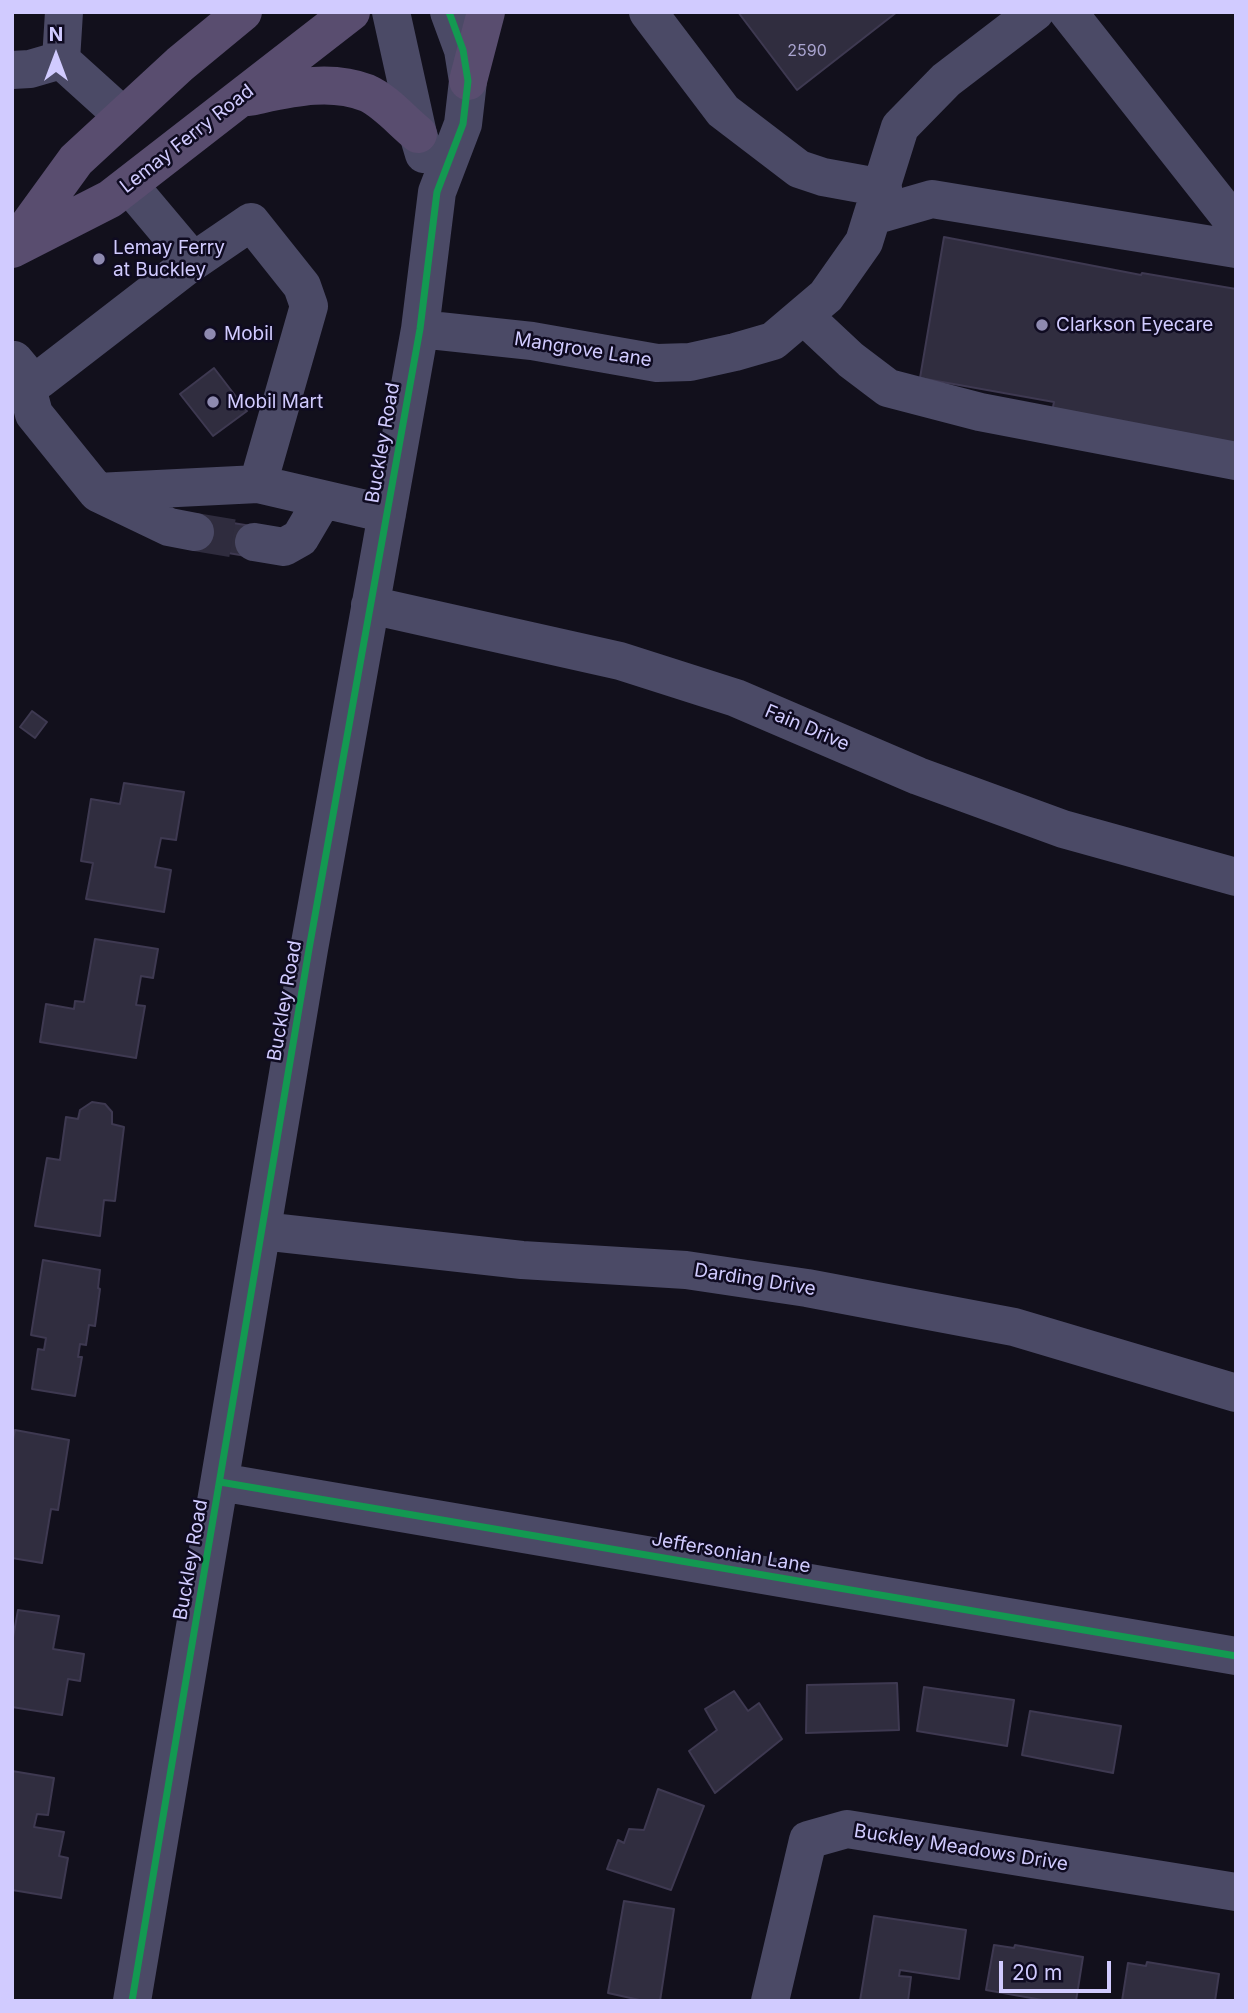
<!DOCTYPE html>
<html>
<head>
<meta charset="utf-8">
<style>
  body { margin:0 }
  #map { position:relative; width:1248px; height:2013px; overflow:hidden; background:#12101c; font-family:Inter,sans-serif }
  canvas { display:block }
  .frame { position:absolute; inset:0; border:14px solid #d1cbff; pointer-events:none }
  .north { position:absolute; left:21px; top:21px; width:70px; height:70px; -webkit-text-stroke:5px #0f0b21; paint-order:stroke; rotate:0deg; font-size:19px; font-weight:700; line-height:28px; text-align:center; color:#d1cbff }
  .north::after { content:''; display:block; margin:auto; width:24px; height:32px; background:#d1cbff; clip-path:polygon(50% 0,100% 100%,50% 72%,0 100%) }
  .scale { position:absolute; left:999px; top:1961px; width:112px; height:32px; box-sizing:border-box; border:4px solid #d1cbff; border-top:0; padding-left:9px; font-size:21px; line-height:24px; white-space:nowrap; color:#d1cbff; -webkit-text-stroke:5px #0f0b21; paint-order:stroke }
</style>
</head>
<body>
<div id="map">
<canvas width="1248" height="2013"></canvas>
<div class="frame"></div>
<div class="north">N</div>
<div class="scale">20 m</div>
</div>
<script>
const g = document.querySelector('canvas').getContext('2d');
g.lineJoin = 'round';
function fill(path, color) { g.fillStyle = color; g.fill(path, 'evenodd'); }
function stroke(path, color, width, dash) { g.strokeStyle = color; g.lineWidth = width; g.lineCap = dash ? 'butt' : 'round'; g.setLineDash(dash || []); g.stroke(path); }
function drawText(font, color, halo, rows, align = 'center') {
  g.font = font + ' Inter,sans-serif'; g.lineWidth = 5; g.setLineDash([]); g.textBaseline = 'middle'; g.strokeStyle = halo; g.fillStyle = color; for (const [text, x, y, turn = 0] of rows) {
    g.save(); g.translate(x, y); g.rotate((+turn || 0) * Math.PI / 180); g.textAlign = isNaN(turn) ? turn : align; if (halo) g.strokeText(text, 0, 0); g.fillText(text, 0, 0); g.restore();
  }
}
const building = new Path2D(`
  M738 12H897L797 90Z
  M944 237 1141 275 1142 273 1236 289V444L1052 412 1054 402 920 378Z
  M214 368 247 411 213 436 180 394Z
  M197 517 257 527 252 557 192 547Z
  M32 711 47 722 35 738 20 727Z
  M124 783 184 792 176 840 161 838 155 867 171 870 164 912 86 899 93 863 81 861 91 799 120 804Z
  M95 939 158 949 153 978 141 976 136 1005 145 1006 136 1058 40 1042 46 1004 74 1009 75 1001 84 1002Z
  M92 1102 105 1104 112 1112V1124L124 1127 115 1201 104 1200 100 1236 35 1226 47 1158 60 1160 66 1117 78 1119 80 1110Z
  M43 1260 100 1270 98 1288 100 1289 95 1326 89 1325 86 1345 80 1344 78 1357H82L75 1396 32 1389 38 1349 44 1350 46 1338 31 1335Z
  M15 1430 69 1440 58 1510 51 1509 42 1563 12 1558V1444Z
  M18 1610 59 1616 53 1649 84 1654 80 1681 68 1679 62 1715 12 1707V1643Z
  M897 1683 899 1730 806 1733 807 1685Z
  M924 1687 1014 1700 1007 1746 917 1731Z
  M734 1691 748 1711 759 1703 782 1739 715 1793 689 1751 717 1730 705 1709Z
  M1030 1711 1121 1726 1113 1773 1022 1755Z
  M12 1771 54 1778 48 1815 37 1814 34 1827 64 1832 59 1856 68 1858 61 1898 12 1890Z
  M658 1789 704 1806 671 1890 607 1869 618 1840 624 1843 629 1829 644 1830Z
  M624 1901 674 1909 660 2001H644L608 1993Z
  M874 1916 966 1930 959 1979 900 1970 899 1976 911 1977 908 2001H860Z
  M994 1945 1014 1948 1015 1945 1083 1957 1076 2001H1048L986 1990Z
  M1147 1962 1219 1974 1215 2001H1122L1128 1963 1146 1966Z`);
const minorTunnel = new Path2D(`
  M195 532 254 542`);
const minor = new Path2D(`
  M391 12 418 134 424 154
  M648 12 723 111 799 169 823 177 883 188
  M1068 12 1236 225
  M61 60 123 116
  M61 60 64 12
  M12 70 30 69 61 60
  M873 216 932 199 1236 249
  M804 316 851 360 888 388 980 412 1236 461
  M420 329 532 341 657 363 690 362 735 352 773 341 826 296 864 242 900 127 946 80 1035 12
  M14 360 29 378 39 380 188 265 182 248 129 185
  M29 378 30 399 34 414 97 492 258 484 309 306 302 286 251 222 188 265
  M258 484 387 514
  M98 493 169 527 195 532
  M254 542 284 547 300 538 323 499
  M370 605 620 661 736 698 918 776 1063 829 1236 877
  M262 1231 522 1260 686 1270 807 1288 1014 1327 1236 1393
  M220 1482 1236 1656
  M132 2001 309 949 420 329 437 192 463 124 468 81 463 50 449 12
  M770 2001 808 1840 847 1829 1236 1892`);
const major = new Path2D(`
  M468 81 486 12
  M249 97C288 89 328 78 367 93 385 101 402 121 418 134
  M15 244 76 160 180 64 243 12
  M12 249 110 199 351 12`);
const cycleway = new Path2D(`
  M220 1482 1236 1656
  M132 2001 309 949 420 329 437 192 463 124 468 81 463 50 449 12`);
const markers = [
  [99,259,7,"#8e8ab0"],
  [1042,325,7,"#8e8ab0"],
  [210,334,7,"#8e8ab0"],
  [213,402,7,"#8e8ab0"]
];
const numberNames = [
  ["2590",807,51]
];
const streetNames = [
  ["Lemay Ferry Road",187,139,-38],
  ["Mangrove Lane",583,350,9],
  ["Buckley Road",383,443,-80],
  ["Fain Drive",807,728,23],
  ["Buckley Road",285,1001,-80],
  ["Darding Drive",755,1280,9],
  ["Jeffersonian Lane",731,1553,10],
  ["Buckley Road",191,1560,-80],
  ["Buckley Meadows Drive",961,1848,9]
];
const poiNames = [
  ["Lemay Ferry",113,248],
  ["at Buckley",113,270],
  ["Clarkson Eyecare",1056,325],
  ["Mobil",224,334],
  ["Mobil Mart",227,402]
];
fill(building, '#302d3f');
stroke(building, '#3e3951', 2);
stroke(minorTunnel, '#2f2c3e', 38, [38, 19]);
stroke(minor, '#4b4a66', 38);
stroke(major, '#594d6f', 38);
stroke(cycleway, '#139951', 7);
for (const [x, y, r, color] of markers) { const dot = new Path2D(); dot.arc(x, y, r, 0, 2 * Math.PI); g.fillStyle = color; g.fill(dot); stroke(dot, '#0f0b21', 2.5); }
drawText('16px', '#a9a4cf', null, numberNames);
drawText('19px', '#d1cbff', '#0f0b21', streetNames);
drawText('19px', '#d1cbff', '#0f0b21', poiNames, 'left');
</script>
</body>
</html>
